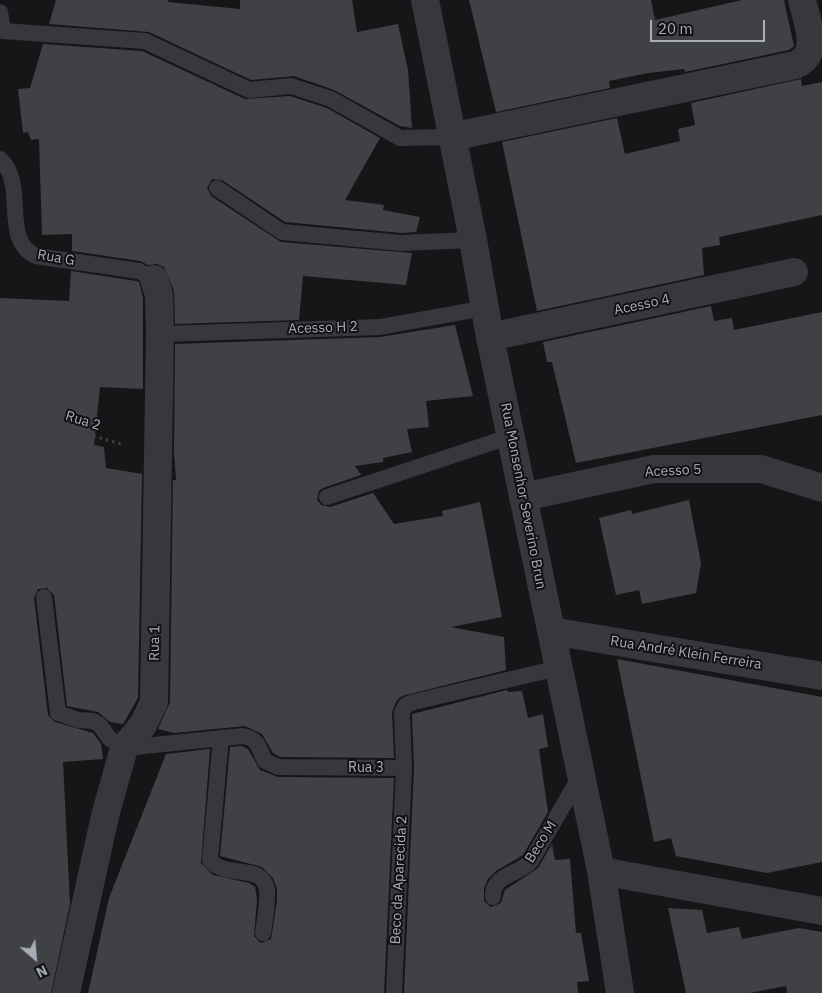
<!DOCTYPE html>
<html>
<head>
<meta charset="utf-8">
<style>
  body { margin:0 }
  #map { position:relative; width:822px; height:993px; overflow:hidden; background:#161618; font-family:"IBM Plex Sans",sans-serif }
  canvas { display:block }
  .north { position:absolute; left:10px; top:933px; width:50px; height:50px; -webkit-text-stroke:4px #111113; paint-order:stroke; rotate:153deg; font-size:14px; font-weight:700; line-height:20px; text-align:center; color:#a8adb8 }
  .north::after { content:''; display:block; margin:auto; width:18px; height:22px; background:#a8adb8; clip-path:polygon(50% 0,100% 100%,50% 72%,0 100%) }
  .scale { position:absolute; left:650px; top:20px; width:115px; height:22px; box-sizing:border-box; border:2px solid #a8adb8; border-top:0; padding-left:6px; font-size:15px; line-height:18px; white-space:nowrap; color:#a8adb8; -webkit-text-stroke:4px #111113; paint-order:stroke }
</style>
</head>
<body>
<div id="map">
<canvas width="822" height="993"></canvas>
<div class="north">N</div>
<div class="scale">20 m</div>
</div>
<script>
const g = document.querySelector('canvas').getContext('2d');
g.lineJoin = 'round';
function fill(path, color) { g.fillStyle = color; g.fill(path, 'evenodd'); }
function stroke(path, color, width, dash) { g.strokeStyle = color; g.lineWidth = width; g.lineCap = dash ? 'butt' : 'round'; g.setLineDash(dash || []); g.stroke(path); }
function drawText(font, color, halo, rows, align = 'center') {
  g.font = font + ' "IBM Plex Sans",sans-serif'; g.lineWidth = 4; g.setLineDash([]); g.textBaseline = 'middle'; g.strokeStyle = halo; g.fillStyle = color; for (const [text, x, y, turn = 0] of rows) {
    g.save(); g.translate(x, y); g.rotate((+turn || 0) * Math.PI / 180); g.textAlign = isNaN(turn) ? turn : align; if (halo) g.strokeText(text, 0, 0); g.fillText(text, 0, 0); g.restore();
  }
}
const building = new Path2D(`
  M56 0H168V2L240 9V0H352L357 32 398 24 408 70 412 128 400 126 334 90 294 76 251 80 149 32 49 24Z
  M469 0H651L655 20 742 0H784L794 46 789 50 685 72 684 69 648 73 609 81 610 88 496 112Z
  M43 44 142 51 245 99 290 96 327 108 380 138 345 200 384 205 383 210 420 217 416 232 401 233 285 222 222 180 212 179 207 188 211 196 281 242 412 253 406 285 303 276 299 320 175 324 174 291 164 267 157 264 148 265 140 261 72 251V234L42 235 39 139 31 140 28 132 23 133 18 89 30 88Z
  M801 79 802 86 822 82V215L719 237 720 245 702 248 704 275 537 311 502 142 617 118 625 154 680 141 678 129 695 125 691 103Z
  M71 271 136 281 139 282 143 298V389L100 387 94 445 104 447 106 468 142 474 138 698 123 724 110 722 98 712 67 706 54 595 47 588 38 589 34 598 48 715 55 722 93 733 101 744 103 759 63 762 70 904 51 993H0V298L69 301Z
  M711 306 714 321 732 318 734 330 822 312V415L576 463 552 362H547L543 342Z
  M455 325 473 396 426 401 429 427 407 429 412 452 383 458V462L355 466 361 475 323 488 319 491 317 500 321 505 330 507 373 493 394 524 443 516 442 511 480 502 502 617 451 627 504 637 506 670 402 696 397 700 392 712 394 758 280 757 273 753 262 734 245 726 175 733 158 729 170 702 173 480H176L174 451 175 344 380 337Z
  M689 500 701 563 696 593 642 604 639 590 616 595 599 518 631 510 632 514Z
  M617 659 822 697V862L767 873 676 856 671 838 654 842Z
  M507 690 508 692 522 691 528 718 543 714 548 747 539 749 548 812 523 855 496 871 488 879 484 888V901L491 907 501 903 505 890 538 868 552 844 555 860 570 859 576 933H581L589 981 577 982 578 993H404L414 768 412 714Z
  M242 746 248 749 260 770 278 777 394 778 384 993H88L109 898 166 754 210 749 201 863 213 875 249 883 255 887 257 900 254 936 261 943 271 939 277 901V889L273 878 262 867 220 856 230 747Z
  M668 908 702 910 707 933 739 927 742 939 799 928 822 932V993H787L786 986 750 993H686Z`);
const path = new Path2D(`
  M0 408 124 445`);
const lane = new Path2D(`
  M0 12 3 31 145 41 249 90 291 86 331 99 400 138 451 137
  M0 159C28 184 0 240 36 256L139 271 154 279
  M217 188 282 232 401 243 473 240
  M160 334 380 327 485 308
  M327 497 512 436
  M44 597 58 713 78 720 93 721 100 725 109 738 124 748 243 736C259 739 259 749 265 761L278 767 404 768
  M221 738 210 860C226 880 263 862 267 890 268 903 265 919 263 933
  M493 897C492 874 519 875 531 861L581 775
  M394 993 404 768 402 712 406 705 414 702 558 668`);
const street = new Path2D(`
  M425 0 473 240 490 337 601 871 620 993
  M451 137 795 65C822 54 807 22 802 0
  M490 337 794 272
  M523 497 654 469H761L822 488
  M551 631 822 676
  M601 871 822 911
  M66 993 105 816 124 748 143 725 154 702 160 334 159 295 154 279`);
const streetNames = [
  ["Rua G",56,258,10],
  ["Acesso 4",642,305,-12],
  ["Acesso H 2",323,328,-2],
  ["Rua 2",83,421,17],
  ["Acesso 5",673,471,-3],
  ["Rua Monsenhor Severino Brun",523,496,79],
  ["Rua 1",155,643,-89],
  ["Rua André Klein Ferreira",686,653,9],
  ["Rua 3",366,768],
  ["Beco M",541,842,-58],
  ["Beco da Aparecida 2",399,880,-87]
];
fill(building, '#404145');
stroke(path, '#3d3f44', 3, [2.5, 4]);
stroke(lane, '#37383d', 16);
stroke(street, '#37383d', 28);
drawText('14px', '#a8adb8', '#111113', streetNames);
</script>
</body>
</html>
